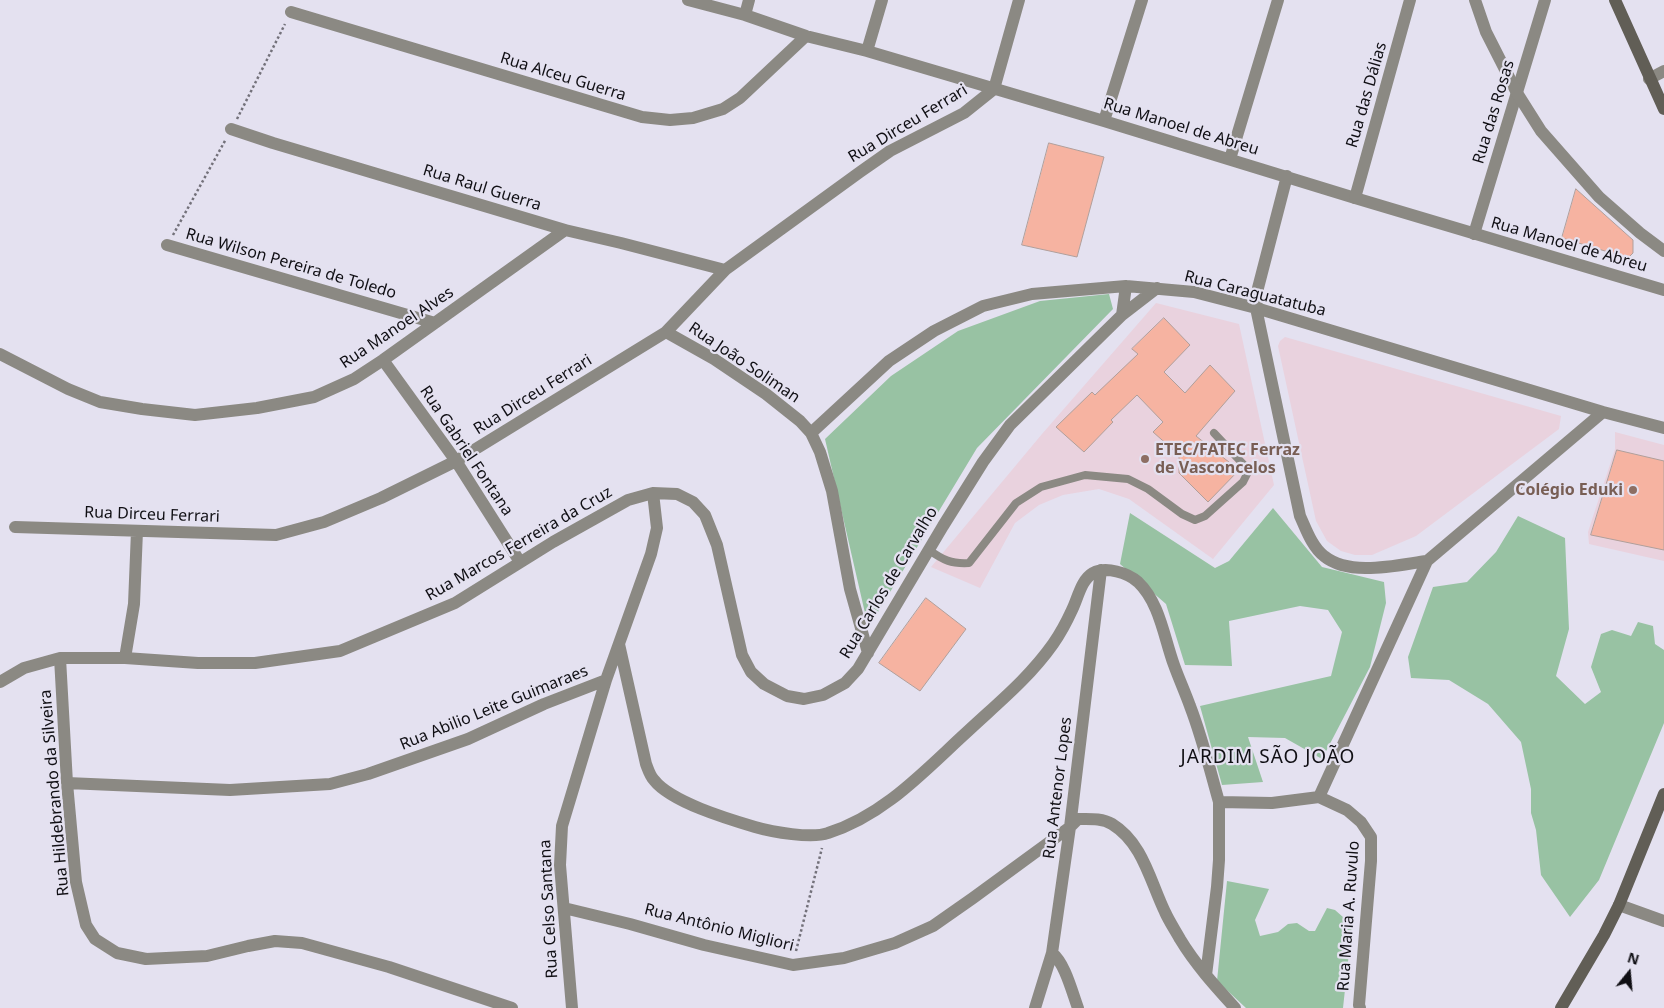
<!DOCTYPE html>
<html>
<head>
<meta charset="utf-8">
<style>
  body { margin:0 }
  #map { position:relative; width:1664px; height:1008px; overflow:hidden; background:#e4e1f0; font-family:"Noto Sans",sans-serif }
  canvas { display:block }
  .north { position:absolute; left:1604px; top:948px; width:50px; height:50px; -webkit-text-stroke:4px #e4e1f0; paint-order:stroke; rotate:17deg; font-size:14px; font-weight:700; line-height:20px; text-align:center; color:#100f14 }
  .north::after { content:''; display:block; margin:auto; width:18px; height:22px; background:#100f14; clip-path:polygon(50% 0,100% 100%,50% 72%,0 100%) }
</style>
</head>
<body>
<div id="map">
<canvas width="1664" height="1008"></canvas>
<div class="north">N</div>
</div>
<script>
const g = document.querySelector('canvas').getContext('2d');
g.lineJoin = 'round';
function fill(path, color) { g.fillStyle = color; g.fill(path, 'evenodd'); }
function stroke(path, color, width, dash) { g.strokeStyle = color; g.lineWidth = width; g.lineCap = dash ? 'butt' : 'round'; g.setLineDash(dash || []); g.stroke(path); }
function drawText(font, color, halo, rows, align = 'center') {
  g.font = font + ' "Noto Sans",sans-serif'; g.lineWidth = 4.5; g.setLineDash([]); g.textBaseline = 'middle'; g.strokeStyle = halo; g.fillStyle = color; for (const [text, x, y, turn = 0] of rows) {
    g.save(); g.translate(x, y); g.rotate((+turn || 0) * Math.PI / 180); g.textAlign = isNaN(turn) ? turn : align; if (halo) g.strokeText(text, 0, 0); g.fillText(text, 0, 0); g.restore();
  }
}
const education = new Path2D(`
  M1156 303 1239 324 1274 485 1213 559 1129 499 1099 489 1063 495 1039 505 1015 523 980 588 931 567 1042 434Z
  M1285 337 1561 416 1559 429 1416 536 1372 555H1355L1341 551 1327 541 1316 521 1278 346 1280 341Z
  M1615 432 1664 445V561L1589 544 1588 532 1615 449Z`);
const green = new Path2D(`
  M1109 294 1113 309 977 448 875 617 865 613 825 439 891 376 958 331 1040 301Z
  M1273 508 1322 567 1384 582 1386 603 1370 667 1322 759 1285 738 1248 737 1263 782 1222 785 1200 706 1331 676 1342 632 1328 610 1300 606 1229 621 1232 666 1185 665 1166 604 1120 564 1130 513 1215 568 1229 561Z
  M1518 516 1565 538 1569 629 1556 676 1585 704 1601 692 1591 667 1601 634 1612 630 1631 636 1638 622 1653 626 1655 644 1664 650V723L1599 880 1570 917 1541 875 1536 830 1531 813V789L1521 742 1488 704 1449 680 1411 678 1408 657 1433 587 1467 582 1496 552Z
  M1227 881 1269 889 1255 920 1260 936 1278 932 1288 924 1297 923 1309 931H1315L1327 908 1335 910 1352 925 1343 1008H1246L1217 981Z`);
const building = new Path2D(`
  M1049 143 1104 157 1077 257 1022 245Z
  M1576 189 1633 240V253L1628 258 1562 238Z
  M1164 318 1190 345 1164 372 1185 393 1210 365 1235 391 1196 436 1239 470 1208 502 1179 473V455L1153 432 1163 422 1137 395 1111 420 1113 422 1084 452 1056 427 1092 392 1095 395 1138 354 1132 349Z
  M1617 450 1664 461V550L1591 535Z
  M926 598 966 629 920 691 879 663Z`);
const path = new Path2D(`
  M237 119 285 24
  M173 235 226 139
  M796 951 822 848`);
const service = new Path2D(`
  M929 550C943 560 951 564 969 563L1016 503 1041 487 1085 475 1128 479 1148 489 1182 514 1195 520 1205 516 1243 482 1247 474 1244 465 1214 433`);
const minor = new Path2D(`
  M688 0 745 15 806 36 867 51 1104 121 1355 198
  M291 12 642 117 670 120 693 118 723 109 740 98 806 36
  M745 15 749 0
  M867 51 882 0
  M1649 79 1664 71
  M1104 121 1142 0
  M231 129 273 143 565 230 621 243 725 270
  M1230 159 1278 0
  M1287 176 1258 288 1256 308 1300 516C1306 529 1312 547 1324 556 1350 577 1397 565 1427 561
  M1474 234 1545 0
  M167 245 435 323
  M1122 315 1126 286
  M666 332 714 359 766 394 800 421 811 433 820 452 832 491 850 589 868 653
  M0 354 68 389 100 402 142 409 195 415 257 408 314 397 354 379 383 360 565 230
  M383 360 456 461 520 562
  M811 433 889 361 934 331 983 306 1032 294 1126 286 1194 292 1256 308 1603 412 1664 428
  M15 527 276 535 324 522 381 498 456 461 666 332 725 270 860 172 890 151 964 113 994 89 1019 0
  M619 644 646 764C648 769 650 776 654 780 671 802 728 819 755 827 772 832 812 839 828 833 885 815 925 770 968 731 998 703 1029 678 1053 644 1060 634 1067 621 1072 610 1078 598 1081 580 1093 573 1106 566 1128 573 1138 582 1160 603 1164 638 1174 665 1179 679 1185 692 1190 706 1202 737 1210 770 1219 802L1272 803 1319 797 1427 561 1603 412
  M60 658 67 783 76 882 86 925 95 939 117 953 146 959 207 956 248 946 275 941 302 943 389 967 512 1008
  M125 658 134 604 137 531
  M0 682 24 668 60 658H125L198 663H255L340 651 455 603 553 542 628 500 653 493 677 494 693 502 705 515 717 545 742 655 751 672 764 684 787 696 804 699 823 695 845 683 858 669 943 526 983 462 1010 425 1122 315 1157 288
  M67 783 230 790 330 784 368 774 468 739 544 704 606 680
  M1319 797 1347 810 1361 822 1371 837V861L1359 1005 1360 1008
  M1619 905 1664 921
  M564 908 630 924 704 945 793 965 844 958 895 943 933 926 973 898 1070 827 1078 819C1090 819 1102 818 1112 824 1143 843 1150 881 1165 912 1169 921 1175 930 1180 939 1195 964 1215 986 1235 1008
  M1052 953C1065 963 1072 992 1078 1008
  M1206 975 1217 887 1219 860V802
  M572 1008 560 865 562 826 606 680 651 554 657 528 653 493
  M1035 1008 1052 953 1070 827 1101 570`);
const tertiary = new Path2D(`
  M1410 0 1355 198 1664 290
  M1475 0 1486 32 1517 93 1541 131 1599 197 1640 233 1664 251`);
const secondary = new Path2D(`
  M1615 0 1664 109
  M1561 1008 1604 935 1619 905 1664 794`);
const markers = [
  [1145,459,5,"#8d6e63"],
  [1633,490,5,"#8d6e63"]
];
const streetNames = [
  ["Rua Alceu Guerra",563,77,17],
  ["Rua das Dálias",1367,95,-74],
  ["Rua das Rosas",1494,112,-73],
  ["Rua Dirceu Ferrari",908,124,-31],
  ["Rua Manoel de Abreu",1181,127,17],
  ["Rua Raul Guerra",482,188,17],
  ["Rua Manoel de Abreu",1569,245,16],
  ["Rua Wilson Pereira de Toledo",291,264,16],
  ["Rua Caraguatatuba",1255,294,14],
  ["Rua Manoel Alves",397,328,-34],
  ["Rua João Soliman",744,363,34],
  ["Rua Dirceu Ferrari",533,395,-32],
  ["Rua Gabriel Fontana",466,451,56],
  ["Rua Dirceu Ferrari",152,515,2],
  ["Rua Marcos Ferreira da Cruz",519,544,-30],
  ["Rua Carlos de Carvalho",889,583,-59],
  ["Rua Abilio Leite Guimaraes",494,708,-22],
  ["Rua Antenor Lopes",1058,788,-83],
  ["Rua Hildebrando da Silveira",55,793,-95],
  ["Rua Celso Santana",549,909,-93],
  ["Rua Maria A. Ruvulo",1349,916,-86],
  ["Rua Antônio Migliori",719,928,14]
];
const educationNames = [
  ["ETEC/FATEC Ferraz",1155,450],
  ["de Vasconcelos",1155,468],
  ["Colégio Eduki",1623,490,"right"]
];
const quarterNames = [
  ["JARDIM SÃO JOÃO",1268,758]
];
fill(education, '#e9d2de');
fill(green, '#98c2a3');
fill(building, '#f6b3a1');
stroke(building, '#b09f9b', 1);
stroke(path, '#73717a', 2.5, [2.5, 2.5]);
stroke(service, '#8b8983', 8);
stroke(minor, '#8b8983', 12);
stroke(tertiary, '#8b8983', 12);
stroke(secondary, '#615e56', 12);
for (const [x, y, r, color] of markers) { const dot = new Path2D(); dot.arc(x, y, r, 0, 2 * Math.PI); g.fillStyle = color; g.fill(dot); stroke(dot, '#e4e1f0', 2); }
drawText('16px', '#100f14', '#e4e1f0', streetNames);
drawText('bold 16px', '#785e54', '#e4e1f0', educationNames, 'left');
g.letterSpacing = '1px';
drawText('19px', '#100f14', '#e4e1f0', quarterNames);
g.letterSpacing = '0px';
</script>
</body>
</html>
